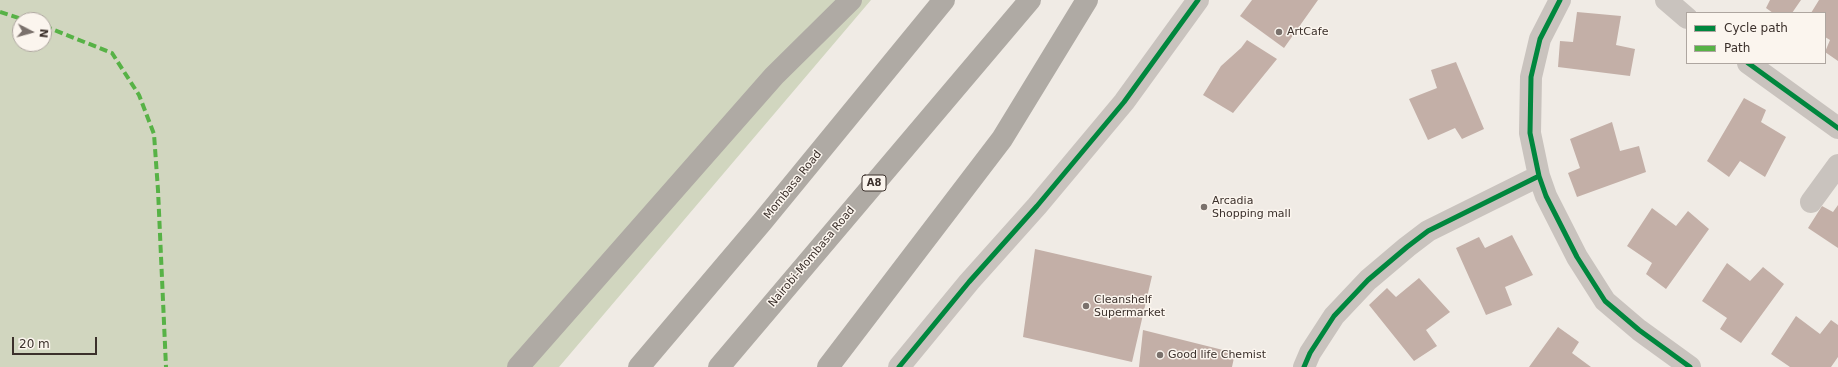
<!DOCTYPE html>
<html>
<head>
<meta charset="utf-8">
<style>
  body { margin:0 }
  #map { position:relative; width:1838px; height:367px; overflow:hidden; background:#f0ebe5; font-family:"DejaVu Sans",sans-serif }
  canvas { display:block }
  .legend { position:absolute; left:1686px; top:12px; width:140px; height:52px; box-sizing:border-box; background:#fbf5ee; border:1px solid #aea6a0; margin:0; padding:5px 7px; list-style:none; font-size:12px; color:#3b302b }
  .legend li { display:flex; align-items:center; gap:8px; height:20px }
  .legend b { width:20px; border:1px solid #aea6a0 }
  .north { position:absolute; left:12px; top:12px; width:40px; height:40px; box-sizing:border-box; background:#fbf5ee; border:1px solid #aea6a0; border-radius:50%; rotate:96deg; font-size:11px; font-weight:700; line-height:16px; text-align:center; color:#3b302b }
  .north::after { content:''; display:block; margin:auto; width:14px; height:18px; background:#7a716c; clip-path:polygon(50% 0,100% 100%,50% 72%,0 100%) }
  .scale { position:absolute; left:12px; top:337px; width:85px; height:18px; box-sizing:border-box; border:2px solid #3b302b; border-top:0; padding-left:5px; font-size:12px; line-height:14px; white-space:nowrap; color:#3b302b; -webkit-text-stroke:3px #fbf5ee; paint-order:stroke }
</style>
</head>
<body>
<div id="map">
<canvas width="1838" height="367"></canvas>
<ul class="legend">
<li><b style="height:5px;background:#00873e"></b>Cycle path</li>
<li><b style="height:5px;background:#57b246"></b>Path</li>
</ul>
<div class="north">N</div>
<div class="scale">20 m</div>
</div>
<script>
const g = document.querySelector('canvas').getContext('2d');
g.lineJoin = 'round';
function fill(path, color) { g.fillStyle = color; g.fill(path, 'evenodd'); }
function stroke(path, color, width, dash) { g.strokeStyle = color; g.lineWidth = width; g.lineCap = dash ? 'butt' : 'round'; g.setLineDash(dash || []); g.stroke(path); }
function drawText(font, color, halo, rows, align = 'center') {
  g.font = font + ' "DejaVu Sans",sans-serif'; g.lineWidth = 3; g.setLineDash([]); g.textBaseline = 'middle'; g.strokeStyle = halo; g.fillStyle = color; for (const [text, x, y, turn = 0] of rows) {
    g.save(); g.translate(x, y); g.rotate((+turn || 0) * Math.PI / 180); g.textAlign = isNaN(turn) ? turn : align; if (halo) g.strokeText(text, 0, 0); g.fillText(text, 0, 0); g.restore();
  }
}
const green = new Path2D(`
  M0 0H871L559 367H0ZM20 20H44V44H20Z`);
const building = new Path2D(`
  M1252 0H1318L1284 48 1240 16Z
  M1770 0H1801L1792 13H1773L1766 8Z
  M1819 0H1838V61L1825 52 1830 40 1825 37V13H1811Z
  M1577 12 1621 16 1616 45 1635 49 1630 76 1558 67 1560 41 1573 42Z
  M1247 40 1277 59 1233 113 1203 95 1221 66 1241 48Z
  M1456 62 1484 129 1462 139 1455 128 1428 140 1409 99 1437 88 1431 70Z
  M1744 98 1766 110 1761 122 1786 137 1765 177 1740 161 1729 177 1707 161Z
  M1612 122 1620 151 1639 146 1646 172 1577 197 1568 173 1580 168 1570 139Z
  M1838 205V248L1808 228 1822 206 1833 212Z
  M1652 208 1676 226 1688 211 1709 229 1666 289 1646 274 1652 263 1627 246Z
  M1512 235 1533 275 1505 287 1512 305 1486 315 1456 248 1479 237 1485 248Z
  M1035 249 1152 276 1132 362 1023 337Z
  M1727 263 1750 281 1763 267 1784 284 1741 343 1720 329 1727 318 1702 301Z
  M1419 278 1450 312 1426 330 1437 346 1414 361 1369 305 1387 288 1396 297Z
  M1796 316 1820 334 1831 320 1838 325V357L1831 367H1790L1771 354Z
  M1558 327 1579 342 1572 353 1591 367H1529Z
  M1143 330 1235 353 1232 367H1139Z`);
const street = new Path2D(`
  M1560 0 1540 39 1531 77 1530 133 1539 176 1546 196 1577 257 1605 301 1639 330 1690 367
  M1666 0 1687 18
  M1748 63 1838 128
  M1811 202 1838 165
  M899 367 969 282 1037 206 1124 102 1198 0
  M1304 367 1310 353 1334 316 1368 280 1407 247 1428 231 1539 176`);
const highway = new Path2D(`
  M518 367 774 76 851 0
  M639 367 762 222 944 0
  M719 367 1030 0
  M828 367 1002 139 1087 0`);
const quiet = new Path2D(`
  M0 12 25 20
  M44 26 112 53 139 95 154 134 158 190 166 367`);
const cycleway = new Path2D(`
  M1560 0 1540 39 1531 77 1530 133 1539 176 1546 196 1577 257 1605 301 1639 330 1690 367
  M1748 63 1838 128
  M899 367 969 282 1037 206 1124 102 1198 0
  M1304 367 1310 353 1334 316 1368 280 1407 247 1428 231 1539 176`);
const markers = [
  [1279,32,4,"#7a716c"],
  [1204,207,4,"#7a716c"],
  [1086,306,4,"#7a716c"],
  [1160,355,4,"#7a716c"]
];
const shields = [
  [874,183,24]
];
const shieldNames = [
  ["A8",874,183]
];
const poiNames = [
  ["ArtCafe",1287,32],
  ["Arcadia",1212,201],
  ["Shopping mall",1212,214],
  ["Cleanshelf",1094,300],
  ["Supermarket",1094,313],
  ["Good life Chemist",1168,355]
];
const streetNames = [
  ["Mombasa Road",793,185,-51],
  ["Nairobi-Mombasa Road",812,257,-50]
];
fill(green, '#d1d6bf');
fill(building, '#c3afa7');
stroke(street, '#c9c3be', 22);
stroke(highway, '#afaaa4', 22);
stroke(quiet, '#57b246', 4, [8, 4]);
stroke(cycleway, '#00873e', 5);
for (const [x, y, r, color] of markers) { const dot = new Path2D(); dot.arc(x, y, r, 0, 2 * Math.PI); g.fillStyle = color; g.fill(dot); stroke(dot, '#fbf5ee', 1.5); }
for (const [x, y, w] of shields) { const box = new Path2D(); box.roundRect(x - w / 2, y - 8, w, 16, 3); g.fillStyle = '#fbf5ee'; g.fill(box); stroke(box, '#3b302b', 1); }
drawText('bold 10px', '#3b302b', null, shieldNames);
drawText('11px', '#3b302b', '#fbf5ee', poiNames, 'left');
drawText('11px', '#3b302b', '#fbf5ee', streetNames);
</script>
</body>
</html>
